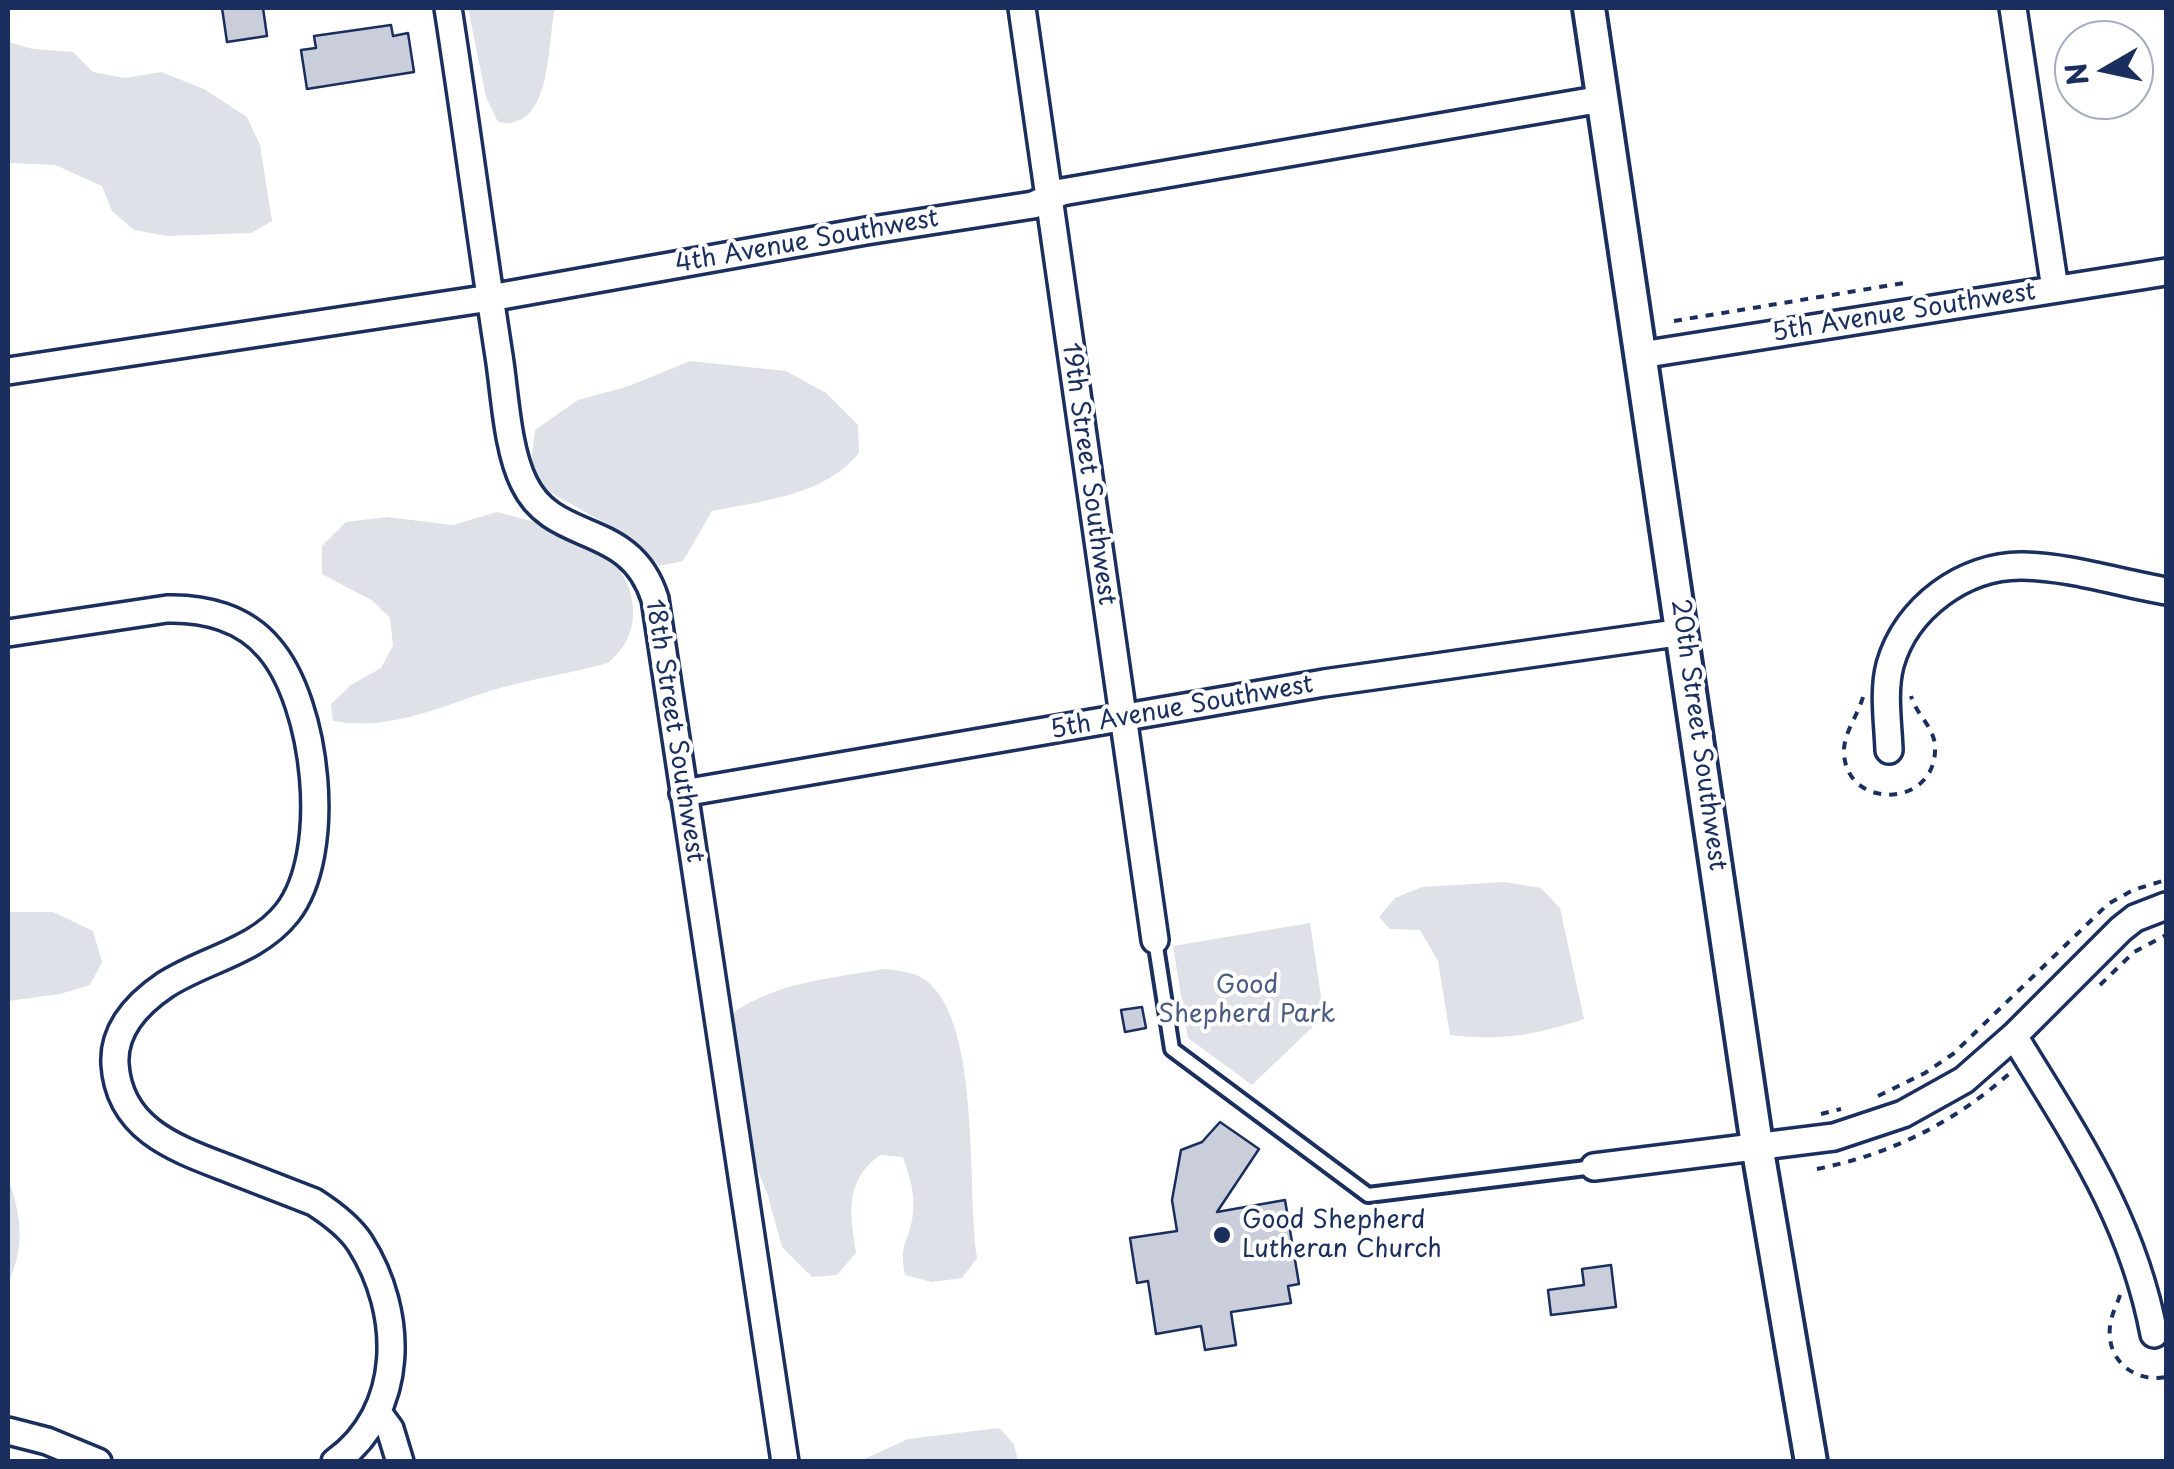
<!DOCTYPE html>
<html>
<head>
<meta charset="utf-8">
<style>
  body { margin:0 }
  #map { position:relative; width:2174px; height:1469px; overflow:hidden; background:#fff; font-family:"Playpen Sans",sans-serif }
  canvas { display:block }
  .frame { position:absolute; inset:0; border:10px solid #1b2f5e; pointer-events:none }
  .north { position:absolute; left:2054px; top:20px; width:100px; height:100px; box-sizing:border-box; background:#fff; border:2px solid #a4acbf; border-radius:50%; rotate:261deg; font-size:28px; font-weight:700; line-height:40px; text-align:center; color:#1b2f5e }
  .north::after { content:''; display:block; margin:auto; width:35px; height:45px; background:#1b2f5e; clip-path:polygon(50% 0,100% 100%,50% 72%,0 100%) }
</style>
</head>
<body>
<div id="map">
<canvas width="2174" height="1469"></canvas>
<div class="frame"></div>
<div class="north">N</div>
</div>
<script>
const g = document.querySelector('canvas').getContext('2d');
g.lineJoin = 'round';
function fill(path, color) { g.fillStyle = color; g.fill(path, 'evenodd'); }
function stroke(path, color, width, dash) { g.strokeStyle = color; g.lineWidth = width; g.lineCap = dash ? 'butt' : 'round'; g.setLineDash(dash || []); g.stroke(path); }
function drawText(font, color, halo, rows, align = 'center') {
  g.font = font + ' "Playpen Sans",sans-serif'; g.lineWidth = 8; g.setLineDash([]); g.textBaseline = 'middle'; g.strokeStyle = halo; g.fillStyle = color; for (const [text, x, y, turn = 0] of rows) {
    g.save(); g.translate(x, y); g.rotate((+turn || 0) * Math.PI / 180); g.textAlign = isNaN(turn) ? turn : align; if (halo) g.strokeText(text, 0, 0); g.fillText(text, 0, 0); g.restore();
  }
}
const green = new Path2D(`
  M468 8H555C547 42 553 133 498 122L486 97Z
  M8 42 33 49 73 52 93 72 125 78 161 72 204 89 247 117 260 145 272 221 251 233 167 236 134 230 112 211 102 186 55 165 8 163Z
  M690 361 786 371 826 393 858 425 859 453C825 495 763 501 712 511L683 561 659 566 631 537 542 488 531 464 535 430 578 400 629 386Z
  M497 512C550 526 630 543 633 609 634 632 625 648 608 663 572 673 536 678 500 688 444 704 394 732 333 721L331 704 351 685 381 668 393 646 390 618 373 601 322 574V546L346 522 387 517 453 525Z
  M1505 882 1541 888 1560 908 1584 1019C1534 1035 1504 1041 1450 1035L1438 961 1420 930 1390 929 1379 917 1395 898 1422 887Z
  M8 912H53L93 931 102 962 90 985 60 994 8 1001Z
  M1310 923 1324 1016 1252 1085 1188 1038 1173 946Z
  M884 969C902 971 920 972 933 987 980 1037 967 1189 977 1258L962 1278 932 1282 905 1275C898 1240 911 1241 913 1212 915 1192 909 1175 903 1157L880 1155C844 1182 850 1212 856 1253L837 1275 812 1277 782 1247 768 1196 753 1158 740 1112 731 1041 734 1012C778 982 833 978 884 969Z
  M8 1178C21 1214 26 1247 8 1282Z
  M999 1428 1014 1444 1018 1461H860L908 1439Z`);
const building = new Path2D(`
  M222 8H263L267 36 227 42Z
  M391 25 393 36 408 33 414 72 307 89 301 50 316 48 314 36Z
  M1142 1007 1146 1028 1125 1032 1121 1010Z
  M1220 1122 1259 1149 1217 1212 1285 1200 1299 1284 1288 1286 1291 1303 1231 1312 1236 1345 1205 1350 1201 1326 1156 1334 1148 1281 1137 1283 1130 1238 1177 1231 1172 1200 1181 1150 1202 1142Z
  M1611 1265 1616 1307 1551 1315 1548 1290 1584 1285 1582 1269Z`);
const path = new Path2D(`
  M1674 321 1910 282
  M1863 697C1858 715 1845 731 1844 749 1842 811 1939 810 1935 745 1933 726 1916 714 1911 696
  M2100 985 2134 952 2166 935
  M1878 1096 1925 1073 1953 1054 2108 904 2133 890 2166 880
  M1821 1114 1841 1109
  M1817 1169C1892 1154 1955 1122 2011 1072
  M2120 1295C2117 1305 2111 1315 2110 1326 2106 1361 2135 1383 2166 1377`);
const service = new Path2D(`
  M1155 940 1172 1049 1368 1195 1594 1167`);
const minor = new Path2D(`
  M448 8C466 123 481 240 499 356 505 394 507 449 524 483 554 546 630 519 655 599L785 1462
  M1022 8 1155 940
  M2013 8 2055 289
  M1641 355 2166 272
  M8 371 490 298 866 231 1033 205 1062 192 1602 99
  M8 633 167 609C205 608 244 618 269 648 317 703 334 853 287 913 256 952 205 959 165 985 137 1004 113 1029 115 1064 119 1130 177 1149 229 1169 257 1180 285 1191 314 1202 331 1213 349 1226 360 1243 404 1312 406 1411 335 1462
  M1889 750C1888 722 1883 692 1890 665 1906 608 1964 565 2023 566 2071 567 2119 583 2166 591
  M683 793 1324 683 1683 632
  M2014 1036C2074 1135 2132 1217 2154 1334
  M1594 1167 1834 1137 1903 1114 1964 1080 2014 1036 2121 929 2135 918 2166 906
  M379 1414 390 1429 400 1462
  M8 1431 47 1441 98 1462`);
const tertiary = new Path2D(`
  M1589 8 1757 1145 1811 1462`);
const markers = [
  [1222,1235,10,"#1b2f5e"]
];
const streetNames = [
  ["4th Avenue Southwest",807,242,-10],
  ["5th Avenue Southwest",1904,313,-9],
  ["19th Street Southwest",1088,474,82],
  ["5th Avenue Southwest",1182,708,-10],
  ["18th Street Southwest",674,731,81],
  ["20th Street Southwest",1698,735,82]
];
const parkNames = [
  ["Good",1247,986],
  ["Shepherd Park",1247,1015]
];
const poiNames = [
  ["Good Shepherd",1242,1221],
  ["Lutheran Church",1242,1250]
];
fill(green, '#dee1e7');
fill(building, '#caceda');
stroke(building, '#1b2f5e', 2.5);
stroke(service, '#1b2f5e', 20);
stroke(minor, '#1b2f5e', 32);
stroke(tertiary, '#1b2f5e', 38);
stroke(path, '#1b2f5e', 4, [8, 8]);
stroke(service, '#fff', 12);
stroke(minor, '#fff', 25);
stroke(tertiary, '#fff', 30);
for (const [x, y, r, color] of markers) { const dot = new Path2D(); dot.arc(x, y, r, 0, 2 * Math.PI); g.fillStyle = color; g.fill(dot); stroke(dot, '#fff', 4); }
drawText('25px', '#1b2f5e', '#fff', streetNames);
drawText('25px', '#4c5c80', '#fff', parkNames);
drawText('25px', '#1b2f5e', '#fff', poiNames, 'left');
</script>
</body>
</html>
